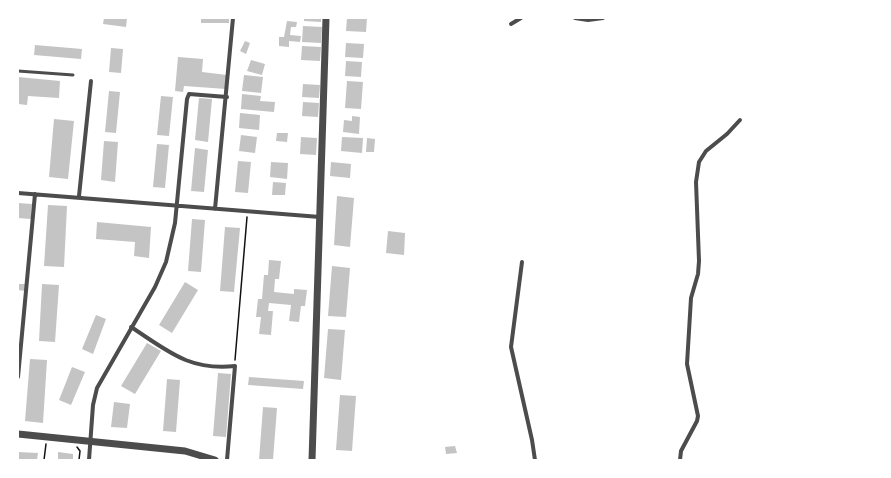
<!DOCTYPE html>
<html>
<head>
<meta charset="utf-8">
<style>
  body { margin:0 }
  #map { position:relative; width:891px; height:478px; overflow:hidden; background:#fff; font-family:Mulish,sans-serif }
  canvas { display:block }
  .frame { position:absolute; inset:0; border:19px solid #fff; pointer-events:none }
</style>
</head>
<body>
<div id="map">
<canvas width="891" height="478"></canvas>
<div class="frame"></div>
</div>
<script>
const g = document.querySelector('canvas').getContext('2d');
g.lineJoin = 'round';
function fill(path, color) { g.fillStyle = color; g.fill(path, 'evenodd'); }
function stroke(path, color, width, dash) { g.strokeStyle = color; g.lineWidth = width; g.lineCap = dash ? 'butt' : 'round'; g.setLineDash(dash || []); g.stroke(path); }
const building = new Path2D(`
  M104 18H127L126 27 103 24Z
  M201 18H229V23H201Z
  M304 18H321V22L304 21Z
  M347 18H367L366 32 346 31Z
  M287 21 297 22 296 27H291L290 35 301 36 300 42 289 41V47L279 46V37H284Z
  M303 26 322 27 321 43 302 42Z
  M245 41 250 43 246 54 240 51Z
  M346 43 364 44 363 58 345 57Z
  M35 45 82 49 81 59 34 55Z
  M302 46 321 47 320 61 301 60Z
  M111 48 123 49 121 73 109 72Z
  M178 57 203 59 202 72 227 75 226 89 184 86 183 92 175 91Z
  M251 60 265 64 262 75 247 71Z
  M346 61 362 62 361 77 345 76Z
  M244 75 263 77 261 93 242 91Z
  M18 77 60 81 59 98 28 96 27 105 18 104Z
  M347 81 363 82 361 109 345 108Z
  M303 84 320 85 319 98 302 97Z
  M109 91 120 92 116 133 105 132Z
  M242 94 261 96 260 101 275 102 274 112 241 109Z
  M161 96 173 97 169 136 157 135Z
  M199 98 212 99 208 142 195 140Z
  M303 102 319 103 318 117 302 116Z
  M240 113 260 115 259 130 239 128Z
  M352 116 360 117 359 134 343 132 344 120 352 121Z
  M54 119 74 121 68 179 49 177Z
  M277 133H288L287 142 276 141Z
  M241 135 257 137 255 153 239 151Z
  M301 137 317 138 316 155 300 154Z
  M342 137 363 138 362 153 341 151Z
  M367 138 375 139 374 152H366Z
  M104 141 118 142 115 182 101 180Z
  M157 144 169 145 165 188 153 187Z
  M195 148 208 150 204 192 191 191Z
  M238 161 251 162 248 193 235 192Z
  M271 162 288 163 287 179 270 177Z
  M331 162 351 164 350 178 330 176Z
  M273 182 286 183 285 195H272Z
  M337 196 354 198 350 247 334 245Z
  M18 203 32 204 31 219 18 218Z
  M48 205 67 206 64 267 44 266Z
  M192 219 205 220 201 272 188 271Z
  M97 222 151 227 149 258 134 256 135 242 96 239Z
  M225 227 240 228 234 292 220 291Z
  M388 231 405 233 404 255 386 253Z
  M269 260 281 261 279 279H275L274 292 294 294V289L307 290 305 306H301L299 322 289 321 291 305 269 303 268 311H273L271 335 259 334 261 317H256L258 299H262L264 275H268Z
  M332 266 350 268 346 317 328 316Z
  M185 282 198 290 172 333 159 325Z
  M18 284H26L25 291 18 290Z
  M42 284 59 285 55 342 39 341Z
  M96 315 106 319 93 354 82 349Z
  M328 329 345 330 341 380 324 378Z
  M147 343 161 351 135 394 121 386Z
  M30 359 47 360 43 423 25 421Z
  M72 367 85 372 71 405 59 400Z
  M218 373 231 374 226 437 213 436Z
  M249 377 304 381 303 389 248 385Z
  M167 379 180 380 176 432 163 431Z
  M340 395 356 396 352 451 336 450Z
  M114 402 130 404 127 428 111 427Z
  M263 407 277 408 273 460H259Z
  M455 446 457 453 446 454 445 447Z
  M18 452 38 453 37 460H18Z
  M58 452 73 454V460H58Z`);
const path = new Path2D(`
  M235 360 247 217
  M77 447 80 451 79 460
  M44 460 46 444`);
const service = new Path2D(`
  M18 71 73 75`);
const minor = new Path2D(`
  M575 18 588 20 603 18
  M511 24 521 18
  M18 193 320 217
  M79 196 91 81
  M215 209 233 18
  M522 262 511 347 532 440 535 460
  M131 327C168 351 189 371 235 366L227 460
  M18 377 35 194
  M89 460 93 405 97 388 155 287 166 262 175 223 187 99 189 94 227 97
  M680 460 681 451 697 421 698 416 687 364 691 298 698 274 699 261 696 182 699 162 706 151 727 134 740 120`);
const tertiary = new Path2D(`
  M18 434 185 451 215 460
  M312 460 326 18`);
fill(building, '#c4c4c4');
stroke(path, '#111', 1.5);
stroke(service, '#4c4c4c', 3);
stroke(minor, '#4c4c4c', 4);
stroke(tertiary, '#4c4c4c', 7);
</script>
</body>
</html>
